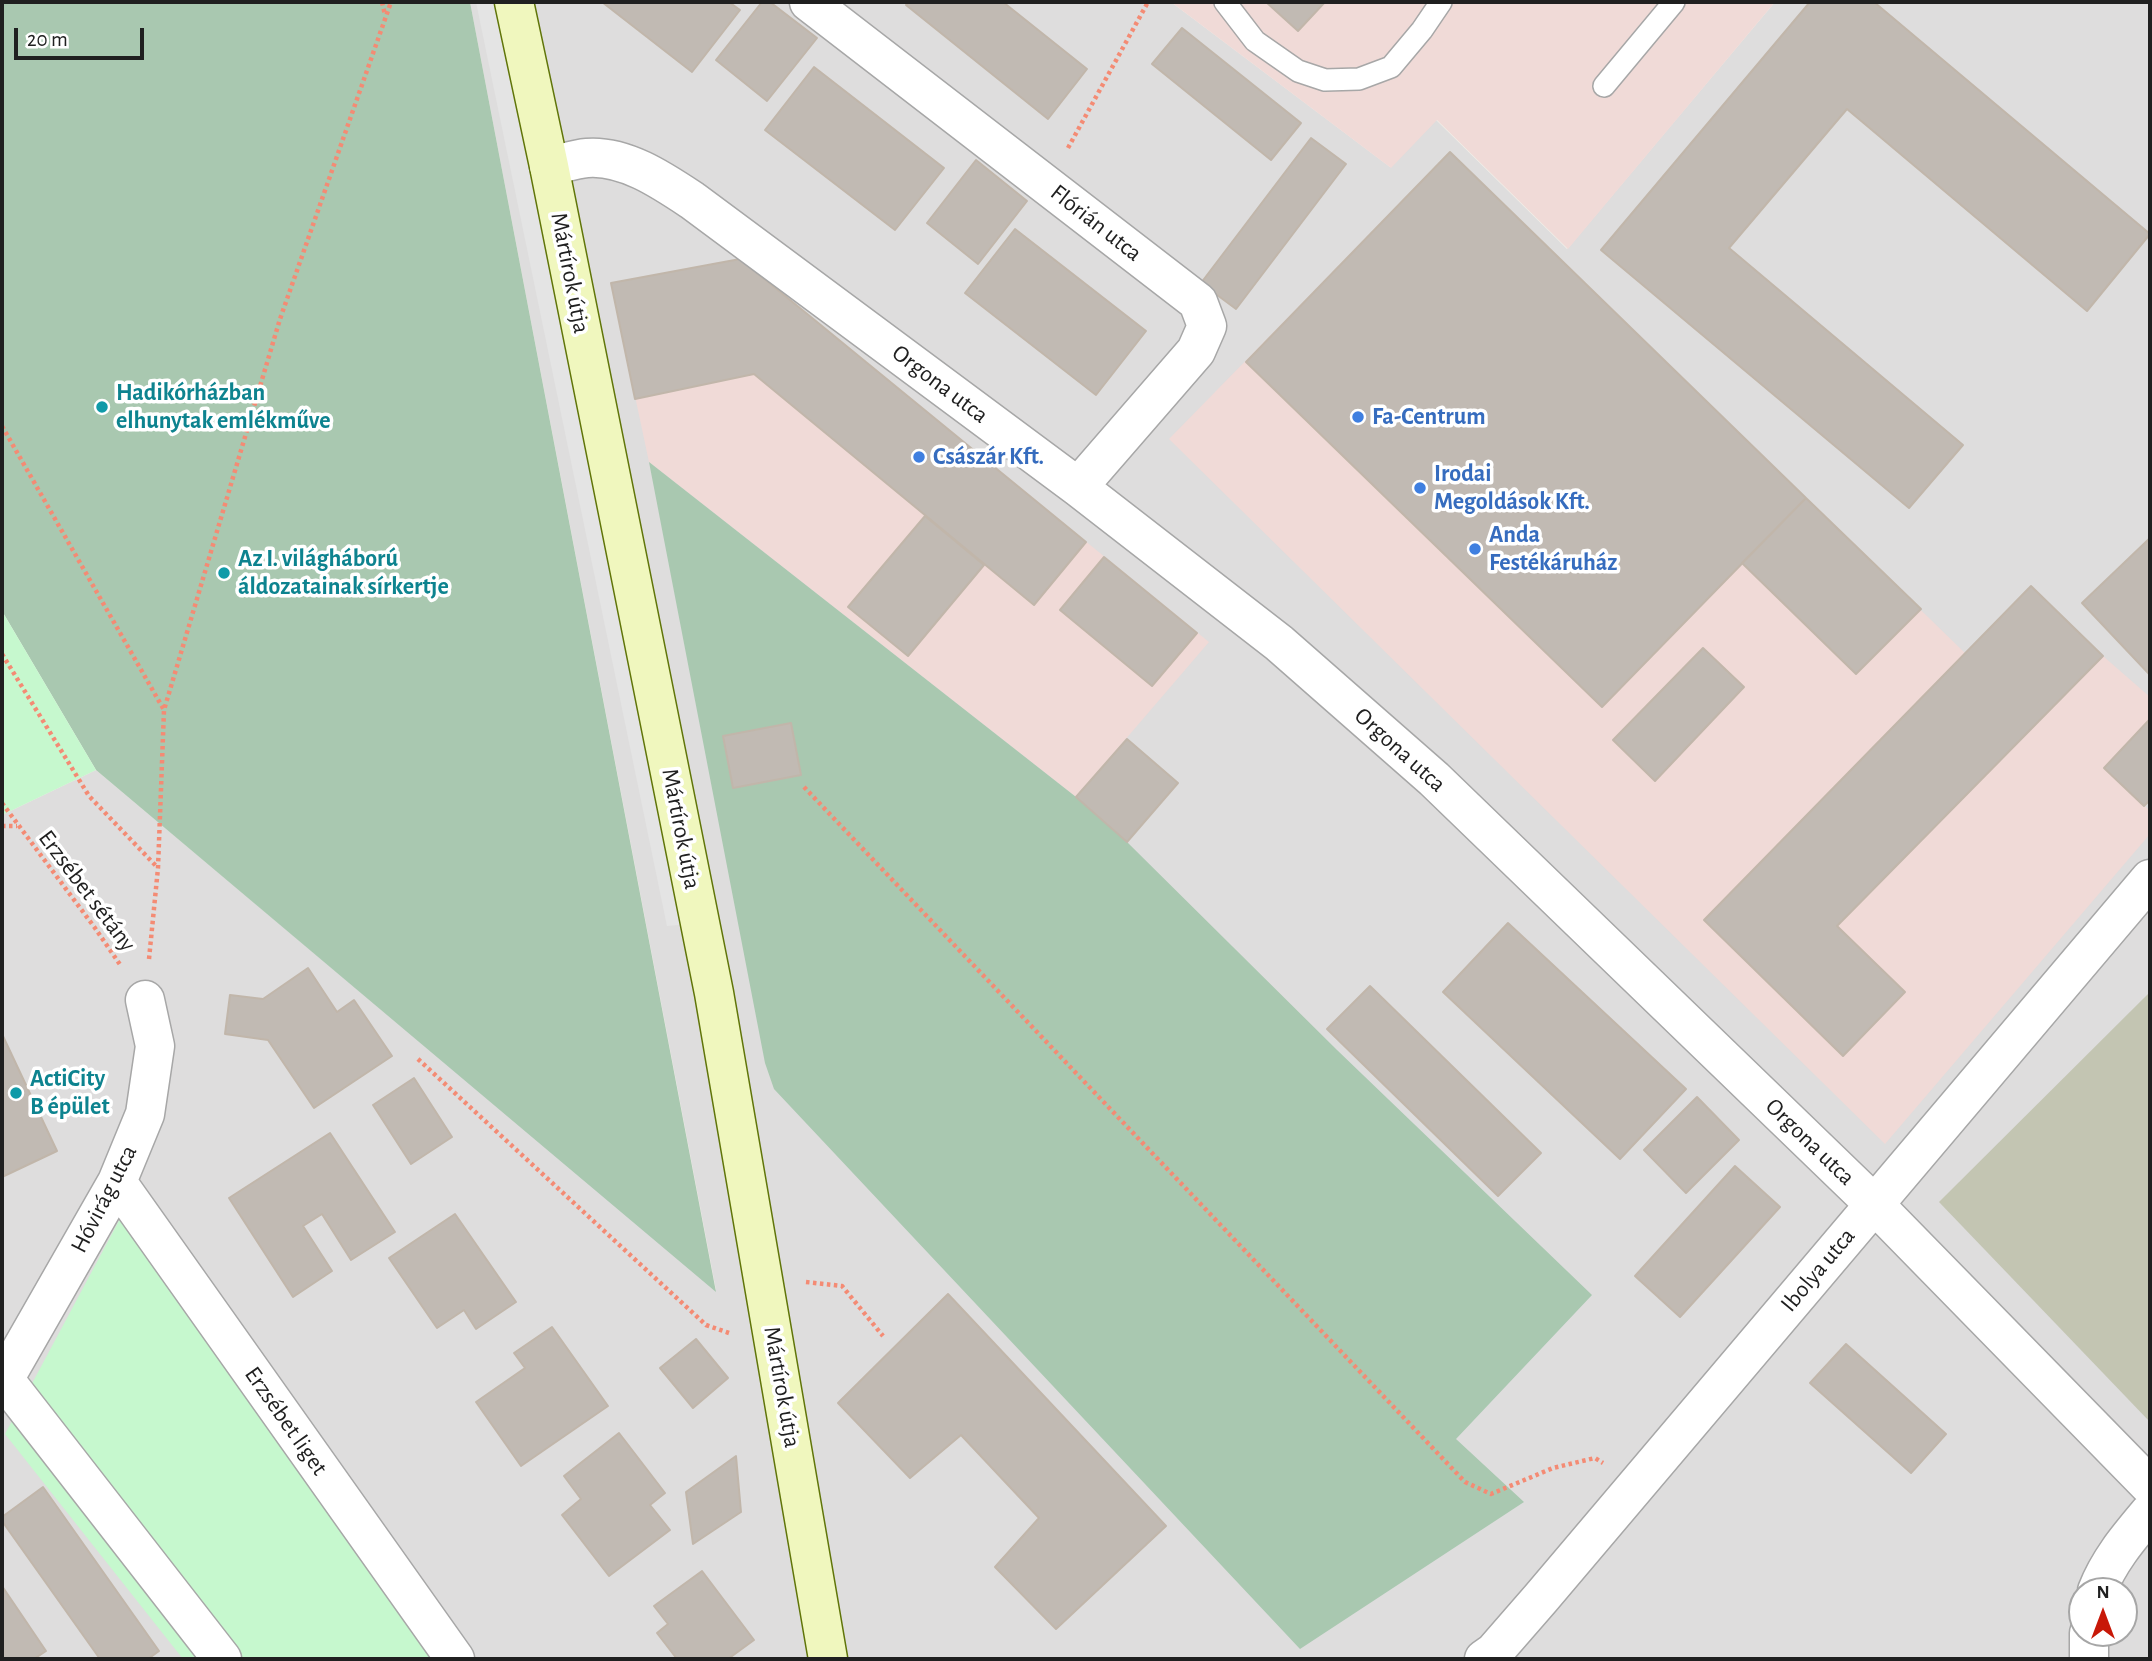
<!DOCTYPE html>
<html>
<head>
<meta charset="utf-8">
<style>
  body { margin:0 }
  #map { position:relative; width:2152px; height:1661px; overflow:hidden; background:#f0eee7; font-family:"Alegreya Sans",sans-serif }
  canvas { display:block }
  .frame { position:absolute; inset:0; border:4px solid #202020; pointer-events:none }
  .north { position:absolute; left:2068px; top:1577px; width:70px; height:70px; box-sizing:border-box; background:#fff; border:2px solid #a6a6a6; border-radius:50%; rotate:0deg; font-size:19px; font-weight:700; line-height:28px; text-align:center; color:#202020 }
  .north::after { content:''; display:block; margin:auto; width:24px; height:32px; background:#c81808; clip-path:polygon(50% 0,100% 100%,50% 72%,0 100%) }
  .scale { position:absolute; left:14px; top:28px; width:130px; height:32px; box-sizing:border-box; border:4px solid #202020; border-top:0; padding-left:9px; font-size:21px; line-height:24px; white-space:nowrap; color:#202020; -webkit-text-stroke:5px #fff; paint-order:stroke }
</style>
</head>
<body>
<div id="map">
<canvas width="2152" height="1661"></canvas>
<div class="frame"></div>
<div class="north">N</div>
<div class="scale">20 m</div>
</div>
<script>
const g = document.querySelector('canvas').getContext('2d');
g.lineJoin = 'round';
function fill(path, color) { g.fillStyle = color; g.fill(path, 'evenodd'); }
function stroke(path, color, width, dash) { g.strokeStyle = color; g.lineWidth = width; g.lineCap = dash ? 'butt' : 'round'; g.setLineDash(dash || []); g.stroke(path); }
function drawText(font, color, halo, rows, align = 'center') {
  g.font = font + ' "Alegreya Sans",sans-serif'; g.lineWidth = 7; g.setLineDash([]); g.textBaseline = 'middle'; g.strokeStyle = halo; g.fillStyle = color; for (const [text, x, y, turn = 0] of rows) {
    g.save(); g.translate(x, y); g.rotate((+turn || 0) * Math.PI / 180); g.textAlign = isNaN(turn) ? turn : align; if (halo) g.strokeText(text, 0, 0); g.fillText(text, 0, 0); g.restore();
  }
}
const residential = new Path2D(`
  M470 2H1171L1390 167 1436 120 1567 249 1775 2H2150V1659H2V815L96 770 716 1290ZM2082 1591H2124V1633H2082Z`);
const commercial = new Path2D(`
  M1171 2H1775L1568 249 1437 120 1391 168Z
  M1450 152 1965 653 2031 586 2103 656 2150 697V800L2145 806 2150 811V834L1885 1144 1169 439Z
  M740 259 1209 642 1076 797 649 462 611 283Z`);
const construction = new Path2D(`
  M2150 992V1422L1939 1202Z`);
const cemetery = new Path2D(`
  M2 2H470L716 1292 96 770 2 611Z
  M649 462 1076 797 1127 842 1337 1050 1592 1295 1456 1439 1524 1502 1300 1649 774 1089 765 1063Z`);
const park = new Path2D(`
  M2 611 96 770 2 815Z
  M137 1187 473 1659H183L5 1434Z`);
const parking = new Path2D(`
  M476 2H514L700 923 667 926Z`);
const building = new Path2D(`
  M602 2H729L740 10 692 72Z
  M762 2H770L817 38 767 101 716 60Z
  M909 2H1003L1087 69 1048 119 906 5Z
  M1266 2H1325L1298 31Z
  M1810 2H1874L2150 234 2087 311 1847 109 1729 248 1963 445 1909 508 1601 250Z
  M1182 28 1301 123 1271 160 1152 64Z
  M814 67 944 168 895 230 765 130Z
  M1311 138 1346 164 1236 309 1201 283Z
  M1450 152 1806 498 1602 707 1246 362Z
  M976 160 1027 201 978 264 927 223Z
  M1015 229 1146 331 1096 395 965 293Z
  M740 259 1086 542 1034 605 754 374 635 399 611 283Z
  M1806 498 1921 609 1856 674 1742 563Z
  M925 516 984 565 908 656 848 607Z
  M2150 538V675L2082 603Z
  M1104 557 1197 633 1152 686 1060 610Z
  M2031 586 2103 656 1837 926 1905 992 1843 1056 1704 920Z
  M1703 648 1744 687 1655 781 1613 740Z
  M2150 719V800L2144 806 2104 768Z
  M791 723 801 775 733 788 723 736Z
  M1127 739 1178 783 1127 842 1076 797Z
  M1508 923 1686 1089 1620 1159 1443 992Z
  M308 968 337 1012 354 1000 392 1056 314 1108 268 1040 225 1034 230 995 263 999Z
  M1370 986 1541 1153 1498 1196 1327 1029Z
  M2 1034 57 1151 2 1177Z
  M414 1078 452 1137 411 1164 373 1105Z
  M1697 1097 1739 1140 1686 1193 1644 1150Z
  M330 1133 395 1232 351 1260 322 1214 303 1226 332 1271 293 1297 229 1198Z
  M1735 1166 1780 1207 1680 1317 1635 1276Z
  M455 1214 516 1302 476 1329 464 1310 437 1328 389 1258Z
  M948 1294 1166 1526 1056 1629 995 1567 1039 1518 961 1435 910 1478 838 1403Z
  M552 1327 608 1406 521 1466 476 1402 525 1368 514 1353Z
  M696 1339 728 1378 693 1408 660 1368Z
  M1846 1344 1946 1434 1911 1473 1810 1383Z
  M619 1433 665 1493 650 1505 670 1530 609 1576 562 1515 581 1499 564 1476Z
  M736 1456 741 1512 693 1544 686 1492Z
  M43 1487 159 1651 148 1659H100L2 1521V1517Z
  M702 1571 754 1640 728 1659H677L657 1633 668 1624 654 1606Z
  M2 1586 46 1651 34 1659H2Z`);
const path = new Path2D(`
  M382 2 385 15
  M1068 148 1148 2
  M2 426 164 710
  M2 654 89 796 157 867
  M804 787 1465 1482 1491 1494 1553 1468 1595 1458 1603 1463
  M2 803 95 928 121 966
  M2 826H17
  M149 959 158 868 164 710 280 319 391 2
  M418 1059 706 1325 729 1333
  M806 1282 842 1286 883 1336`);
const lane = new Path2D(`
  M1225 2 1255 41 1298 71 1325 80 1359 79 1391 67 1422 30 1441 2
  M1604 86 1674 2`);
const street = new Path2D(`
  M809 2 1198 302 1207 326 1196 351 1078 487
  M549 166C561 164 574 159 587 158 625 155 663 181 693 201L1078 487 1279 643 1434 779 1874 1204 2150 1486
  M117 1182 455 1659
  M4 1379 222 1659
  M2 1383 117 1182 145 1114 155 1046 145 1000
  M2097 1591C2109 1560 2129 1537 2150 1512
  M1484 1659 1494 1652 1541 1598 2150 879
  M2089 1659V1633`);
const secondary = new Path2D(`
  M514 2 549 166 714 993 828 1659`);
const markers = [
  [102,407,7,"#0f9aa8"],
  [1358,417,7,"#3f7fe0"],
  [919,457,7,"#3f7fe0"],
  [1420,488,7,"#3f7fe0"],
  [1475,549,7,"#3f7fe0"],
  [224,573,7,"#0f9aa8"],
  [16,1093,7,"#0f9aa8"]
];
const streetNames = [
  ["Flórián utca",1096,223,38],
  ["Mártírok útja",570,273,79],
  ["Orgona utca",940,384,37],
  ["Orgona utca",1400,750,42],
  ["Mártírok útja",681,829,79],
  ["Erzsébet sétány",87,891,53],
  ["Orgona utca",1810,1142,44],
  ["Hóvirág utca",104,1199,-63],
  ["Ibolya utca",1818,1270,-50],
  ["Mártírok útja",782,1387,80],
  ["Erzsébet liget",286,1421,55]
];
const cultureNames = [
  ["Hadikórházban",116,393],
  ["elhunytak emlékműve",116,421],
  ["Az I. világháború",238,559],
  ["áldozatainak sírkertje",238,587],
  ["ActiCity",30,1079],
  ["B épület",30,1107]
];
const shopNames = [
  ["Fa-Centrum",1372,417],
  ["Császár Kft.",933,457],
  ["Irodai",1434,474],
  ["Megoldások Kft.",1434,502],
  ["Anda",1489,535],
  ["Festékáruház",1489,563]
];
fill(residential, '#dedddd');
fill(commercial, '#f0dad7');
fill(construction, '#c3c5b2');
fill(cemetery, '#a9c8b0');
fill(park, '#c6f8ce');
fill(parking, '#e4e4e4');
fill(building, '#c1bab3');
stroke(building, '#c1b6aa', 2);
stroke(lane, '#a7a7a7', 24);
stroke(street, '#a7a7a7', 41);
stroke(secondary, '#607509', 41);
stroke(path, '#f48b74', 4.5, [3.5, 3.5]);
stroke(lane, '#fff', 21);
stroke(street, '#fff', 38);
stroke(secondary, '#f0f7be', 38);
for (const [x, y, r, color] of markers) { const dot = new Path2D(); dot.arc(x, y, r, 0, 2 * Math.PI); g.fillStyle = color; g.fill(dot); stroke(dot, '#fff', 2.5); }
drawText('24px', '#202020', '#fff', streetNames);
drawText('bold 24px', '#0d838f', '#fff', cultureNames, 'left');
drawText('bold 24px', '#366cbe', '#fff', shopNames, 'left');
</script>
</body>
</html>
